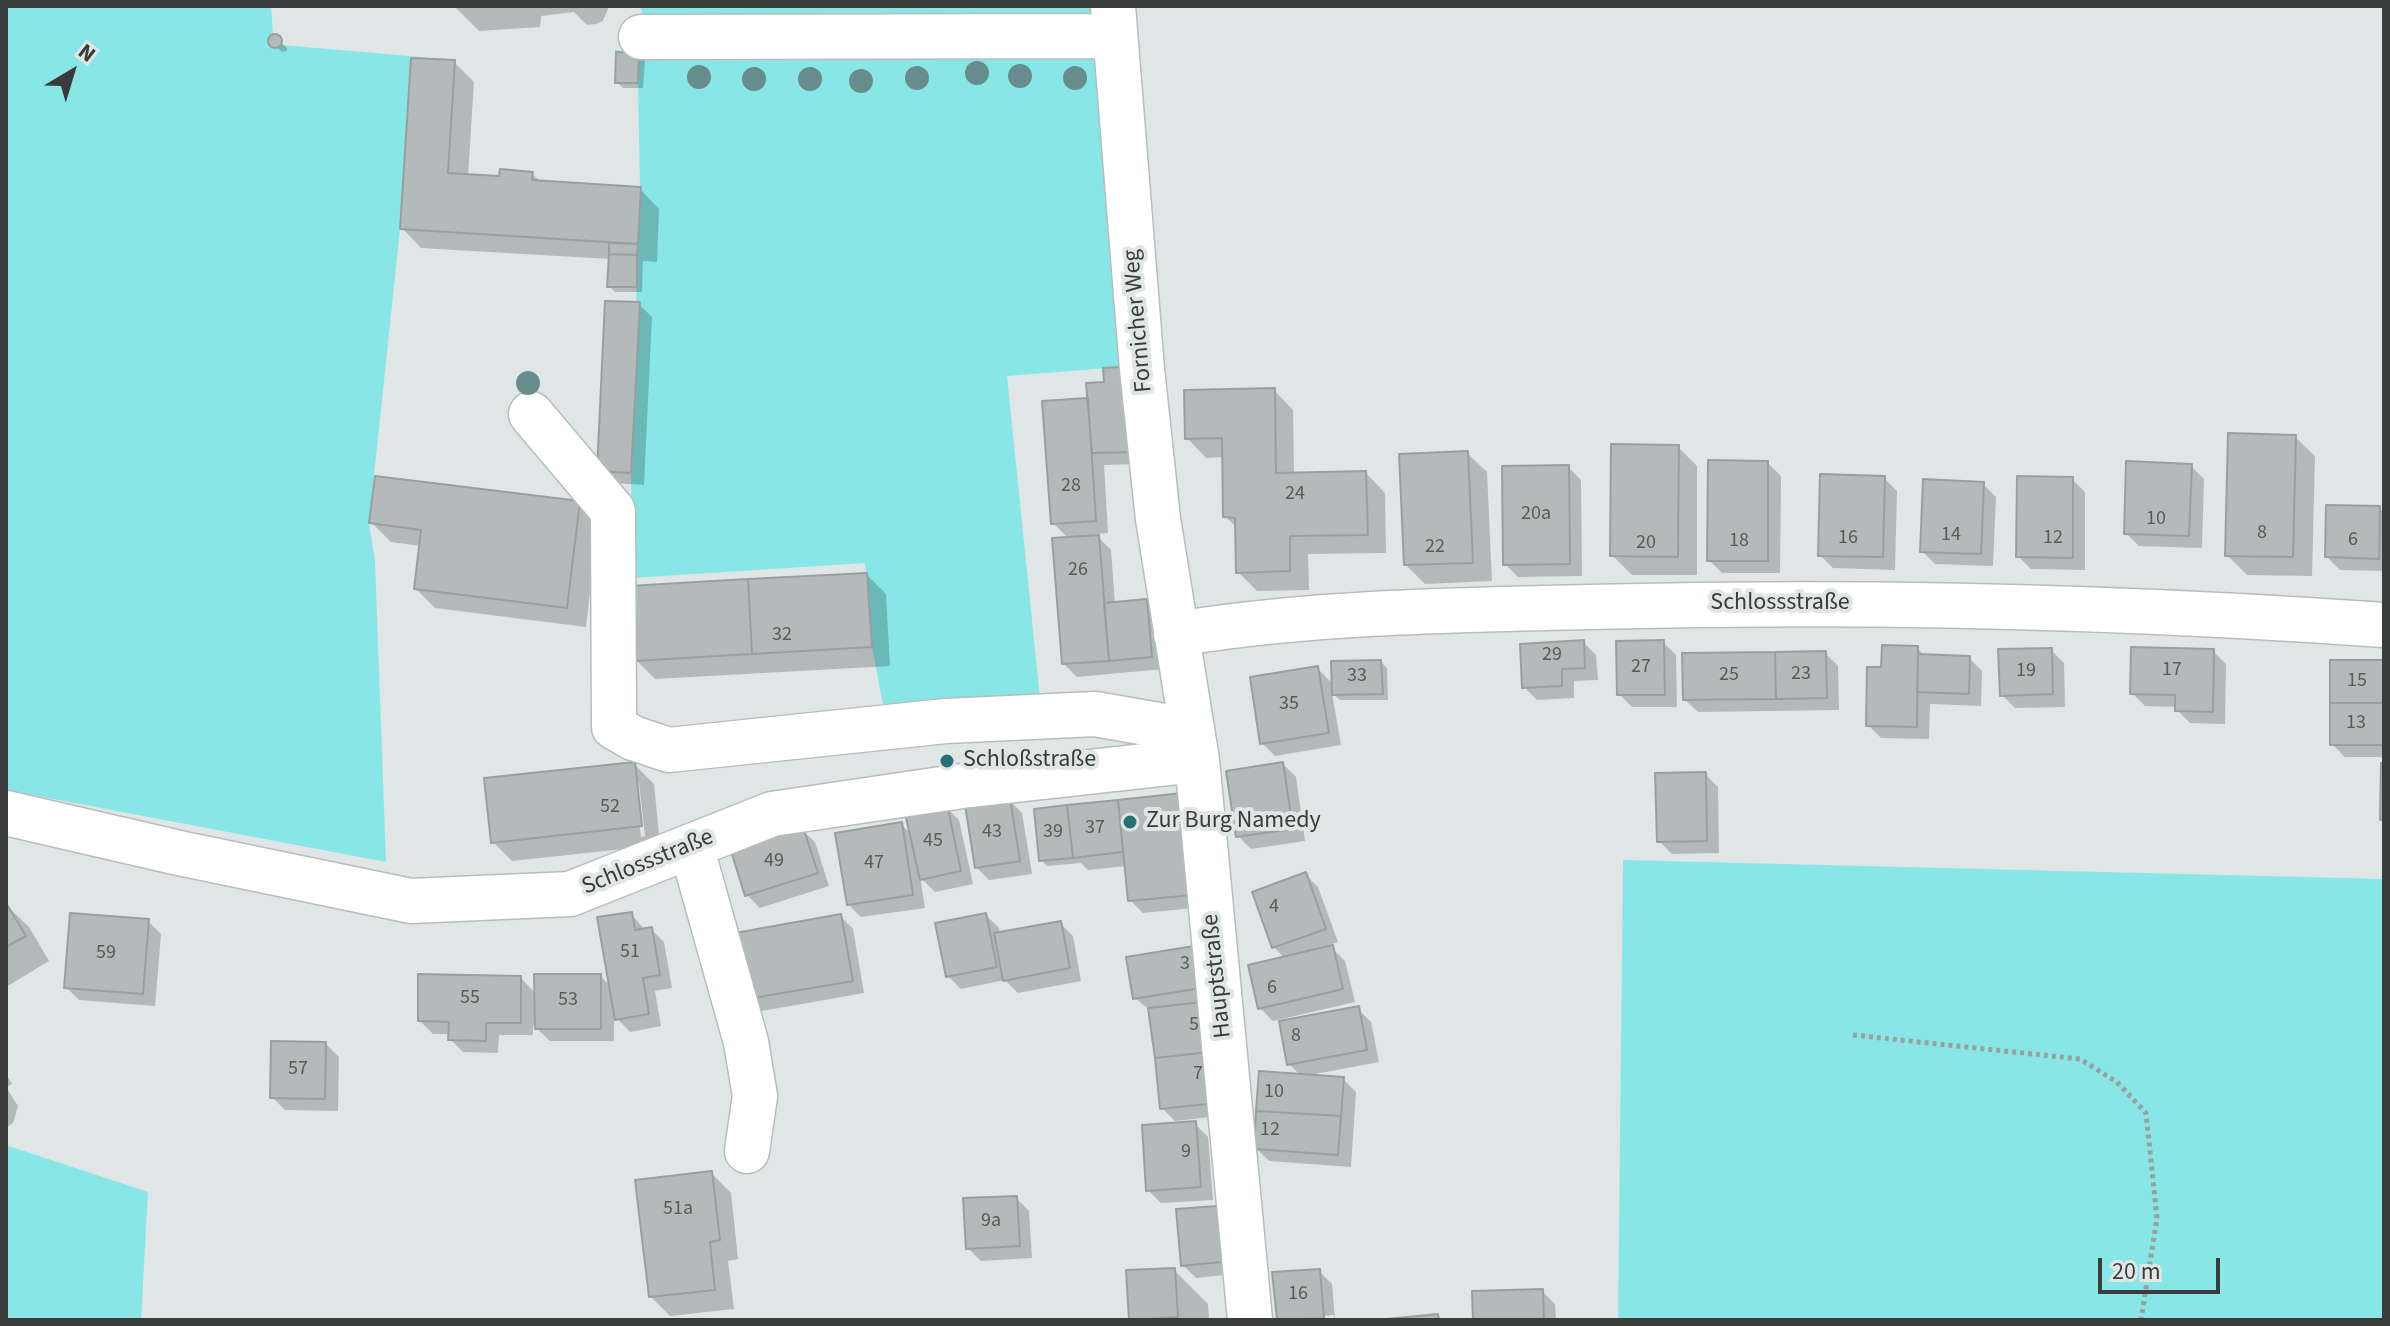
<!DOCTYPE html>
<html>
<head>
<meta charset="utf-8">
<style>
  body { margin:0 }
  #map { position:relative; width:2390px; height:1326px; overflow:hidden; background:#e0e6e6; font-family:"Source Sans 3",sans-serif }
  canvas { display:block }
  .frame { position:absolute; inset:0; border:8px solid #393c3b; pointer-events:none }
  .north { position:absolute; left:32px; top:32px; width:80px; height:80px; -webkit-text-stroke:6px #e0e6e6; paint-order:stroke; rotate:38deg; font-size:22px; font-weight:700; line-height:32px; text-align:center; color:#393c3b }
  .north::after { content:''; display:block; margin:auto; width:28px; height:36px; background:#393c3b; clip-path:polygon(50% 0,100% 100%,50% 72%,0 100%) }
  .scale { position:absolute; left:2098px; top:1258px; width:122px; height:36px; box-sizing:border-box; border:4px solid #393c3b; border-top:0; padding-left:10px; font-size:24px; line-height:28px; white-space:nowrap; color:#393c3b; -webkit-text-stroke:6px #e0e6e6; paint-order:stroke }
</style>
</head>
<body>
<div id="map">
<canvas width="2390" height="1326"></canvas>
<div class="frame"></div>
<div class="north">N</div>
<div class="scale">20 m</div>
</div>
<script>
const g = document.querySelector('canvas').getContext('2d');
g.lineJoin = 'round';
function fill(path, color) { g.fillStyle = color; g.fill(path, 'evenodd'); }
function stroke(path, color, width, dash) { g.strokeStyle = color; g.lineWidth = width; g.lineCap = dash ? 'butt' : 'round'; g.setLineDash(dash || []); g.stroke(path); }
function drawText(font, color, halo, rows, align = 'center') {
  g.font = font + ' "Source Sans 3",sans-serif'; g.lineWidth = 8; g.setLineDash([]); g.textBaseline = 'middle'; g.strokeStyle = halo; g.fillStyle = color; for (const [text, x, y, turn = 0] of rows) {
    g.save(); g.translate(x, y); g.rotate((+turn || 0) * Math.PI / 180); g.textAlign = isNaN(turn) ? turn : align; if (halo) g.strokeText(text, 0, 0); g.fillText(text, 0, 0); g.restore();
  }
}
const green = new Path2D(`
  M6 6H271L273 34 281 37 282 45 455 60 448 173 499 176 500 169 533 172V180L640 187 638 84 615 83V50L639 53 642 12 640 6H1099L1121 367 1007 376 1040 698 885 715 872 647 865 563 632 578 631 473 638 244 400 229 369 523 375 561 386 862 6 790Z
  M1623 860 2384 879V1320H1618Z
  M6 1145 148 1192 141 1320H6Z`);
const shadow = new Path2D(`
  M454 6H608V9L603 21 596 24 587 25 574 12 541 16 540 27 479 31Z
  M275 37 287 48V51L282 52 271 42Z
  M639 55 645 61 643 88H623L617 82Z
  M454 62 474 82 468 176 501 179 532 174 541 182 640 189 659 209 657 262 643 261 642 292H615L609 286 610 259 421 248 402 228Z
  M639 304 652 317 644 485 612 483 599 470Z
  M1274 390 1293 410 1294 475 1366 473 1385 493 1386 553 1308 554 1309 590 1257 591 1238 572 1237 528 1225 516 1224 457 1206 458 1187 438Z
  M1090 399 1144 464 1104 465 1108 533 1095 534 1111 550 1115 604 1147 601 1160 614 1164 669 1077 677 1064 664 1069 539 1053 523Z
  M2295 437 2315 456 2312 576 2247 575 2227 555Z
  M1678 447 1697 466V575H1632L1612 555Z
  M1467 453 1487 472 1492 581 1425 584 1406 565Z
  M1768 463 1781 476 1780 573H1722L1709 560Z
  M2191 466 2204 479 2202 548 2139 546 2126 533Z
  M1568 467 1581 480 1582 576 1518 577 1505 564Z
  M1884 478 1897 491 1895 570 1833 568 1820 555Z
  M2072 479 2085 492V570L2031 569 2018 556Z
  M1983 484 1996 497 1993 566 1935 564 1922 551Z
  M579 503 598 523 586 627 435 608 416 589 421 546 391 542 371 522Z
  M2379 508 2384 513V571L2340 570 2327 557Z
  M867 575 886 594 890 666 655 679 636 660Z
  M1583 642 1596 655 1598 680 1574 681V698L1537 700 1524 687Z
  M1663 642 1676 655 1677 707H1632L1619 694Z
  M1917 648 1925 656 1969 658 1982 671 1981 706 1930 704 1929 739 1881 738 1868 725 1883 669Z
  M2051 650 2064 663 2065 707 2015 708 2002 695Z
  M2213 651 2226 664 2225 724 2190 723 2177 710V707L2145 706 2132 693Z
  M1825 653 1838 666 1839 710 1698 712 1684 699Z
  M1381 662 1387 668 1388 700H1340L1332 693 1341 745 1275 756 1262 743 1317 668 1334 685Z
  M2383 662 2384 757H2345L2332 744Z
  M634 764 654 784 660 845 512 861 493 842ZM635 783H639L645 836 641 837Z
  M1283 764 1296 777 1305 841 1251 849 1238 836Z
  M1705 774 1718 787 1719 853 1672 854 1659 841Z
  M1181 795 1205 907 1143 913 1130 900 1127 866 1088 870 1081 863 1047 866 1041 860 1036 810Z
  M1009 800 1022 813 1032 874 989 880 976 867Z
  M946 807 959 820 973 884 935 892 920 877 925 908 861 917 848 904 901 824 912 835Z
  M802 830 815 842 829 886 760 908 747 895Z
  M1305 874 1318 887 1338 942 1329 945 1345 961 1355 1002 1273 1021 1260 1008 1285 959 1274 947Z
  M6 905 29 927 49 961 6 987Z
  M631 914 645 930 651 929 664 942 672 988 655 991 661 1026 630 1032 614 1015V1041H550L533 1025V1035H499L498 1053 463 1052 450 1039V1034H433L420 1021 521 978 536 994 600 976 611 986Z
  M986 915 999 928 1000 934 1060 923 1073 936 1081 981 1018 993 1005 980 961 989 948 976Z
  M840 916 853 929 864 993 762 1011 749 998Z
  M148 921 161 934 155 1006 79 1000 66 987Z
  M1193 949 1228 1115 1175 1121 1162 1108 1151 1011 1135 998Z
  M1358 1009 1371 1022 1379 1062 1310 1075 1343 1079 1356 1092 1351 1167 1269 1161 1256 1148 1301 1076 1289 1064Z
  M326 1044 339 1057 338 1111 285 1110 272 1097Z
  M6 1074 12 1084 6 1087 18 1106 13 1123 6 1128Z
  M1195 1124 1208 1137 1213 1200 1161 1203 1148 1190Z
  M711 1173 731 1193 738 1259 728 1261 734 1309 670 1316 650 1296Z
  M1016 1198 1029 1211 1032 1258 981 1261 968 1248Z
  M1217 1208 1230 1221 1234 1274 1196 1278 1183 1265Z
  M1174 1270 1208 1304 1209 1320H1131Z
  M1319 1271 1332 1284 1335 1320H1324L1334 1319V1315L1279 1320 1275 1274Z
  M1542 1291 1555 1304 1556 1320H1475Z`);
const building = new Path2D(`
  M268 41a7 7 0 1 1 14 0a7 7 0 1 1-14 0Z
  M616 52 639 53 638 83H615Z
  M411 58 455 60 448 173 499 176 500 169 533 172 532 180 641 187 638 244 400 229Z
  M609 243 638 244 637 255 609 254Z
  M609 254 637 255V287H607Z
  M605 301 640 302 631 473 597 471Z
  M1121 367 1132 452 1092 453 1086 383 1104 382 1103 368Z
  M1275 388 1276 473 1366 471 1368 535 1290 536V571L1236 573 1235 518 1223 517 1222 438 1185 439 1184 390Z
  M1088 398 1096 521 1051 524 1042 401Z
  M2228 433 2296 435 2293 557 2225 556Z
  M1611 444 1679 445 1678 557 1610 556Z
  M1468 451 1473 563 1404 565 1399 454Z
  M1708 460 1768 461V561H1707Z
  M2126 461 2192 464 2189 536 2124 534Z
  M1569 465 1570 564 1503 565 1502 466Z
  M1820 474 1885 476 1883 557 1818 556Z
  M375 476 580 501 567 608 414 589 421 530 369 523Z
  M2017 476 2073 477V558L2016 557Z
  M1923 479 1984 482 1981 554 1920 552Z
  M2326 505 2380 506 2379 559 2325 557Z
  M1099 535 1109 661 1062 664 1052 538Z
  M867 573 872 647 752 654 748 579Z
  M748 579 752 654 634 661 629 586Z
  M1147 599 1152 657 1109 661 1104 603Z
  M1584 640 1585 668 1562 669V686L1522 688 1520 644Z
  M1664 640 1665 695H1617L1616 641Z
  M1882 645 1918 646 1917 727 1866 726 1867 667H1881Z
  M2131 647 2214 649 2213 712 2175 711V695L2130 694Z
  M2052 648 2053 694 2000 696 1998 649Z
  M1826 651 1827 698 1776 699 1775 652Z
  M1775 652 1776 699 1683 700 1682 653Z
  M1918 654 1970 656 1969 694 1917 692Z
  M1381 660 1383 694 1332 695 1331 661Z
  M2330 660H2383V703H2330Z
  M1318 666 1329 733 1260 744 1250 677Z
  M2330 703H2383V745H2330Z
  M635 762 642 826 491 843 484 778Z
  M1283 762 1293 829 1236 837 1226 771Z
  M2381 763H2384V820H2380Z
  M1706 772 1707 841 1657 842 1655 773Z
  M1182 793 1193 895 1128 901 1118 800Z
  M1010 798 1020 861 975 868 965 805Z
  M1118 800 1123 852 1073 858 1067 805Z
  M947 804 961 871 920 880 905 813Z
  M1067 805 1073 858 1039 861 1034 809Z
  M902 822 913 895 847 905 835 833Z
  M803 827 818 873 745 896 731 851Z
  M1306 872 1326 929 1272 948 1252 892Z
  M6 903 26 936 6 947Z
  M632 912 635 930 652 927 660 975 643 978 649 1014 615 1020 597 917Z
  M70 913 149 919 143 994 64 988Z
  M986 913 997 967 946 977 935 923Z
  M841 914 853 981 747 999 735 933Z
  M1061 921 1070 968 1003 981 994 933Z
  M1333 945 1343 989 1258 1009 1248 965Z
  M1194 946 1201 988 1133 999 1126 957Z
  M418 974 521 976V1023H486V1041L448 1040 449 1022 418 1021Z
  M534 974H601V1029H535Z
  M1204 1002 1210 1052 1155 1058 1148 1008Z
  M1359 1006 1367 1050 1287 1065 1279 1021Z
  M271 1041 326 1042 325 1099 270 1098Z
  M1210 1052 1216 1103 1160 1109 1155 1058Z
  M1259 1071 1344 1077 1341 1116 1256 1111Z
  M1256 1111 1341 1116 1338 1155 1254 1149Z
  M1196 1121 1201 1187 1146 1191 1142 1125Z
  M712 1171 720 1240 710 1242 715 1290 649 1297 635 1180Z
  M1017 1196 1020 1246 966 1249 963 1198Z
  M1217 1206 1222 1262 1181 1266 1176 1209Z
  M1175 1268 1178 1317 1129 1320 1126 1270Z
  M1320 1269 1324 1318 1277 1320 1272 1272Z
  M1543 1289 1544 1320H1473L1472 1291Z
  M1438 1314 1439 1320H1377Z`);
const path = new Path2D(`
  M1853 1035 2080 1059 2117 1082 2146 1113 2157 1218 2141 1320`);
const minor = new Path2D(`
  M1113 6 1142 369 1158 519 1197 760 1250 1320
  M641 37 1115 36
  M531 414 613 511 614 727 633 738 669 750 946 721 1095 714 1192 731
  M1176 634C1313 612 1450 610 1588 607 1853 600 2119 606 2384 625
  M6 813 179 853 411 901 570 894 772 814 962 786 1197 760
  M691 846 746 1042 755 1096 747 1151`);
const trees = [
  [977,73],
  [1020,76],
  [699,77],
  [917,78],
  [1075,78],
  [754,79],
  [810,79],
  [861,81],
  [528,383]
];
const markers = [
  [947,761,8,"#267171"],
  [1130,822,8,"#267171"]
];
const numberNames = [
  ["28",1071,487],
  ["24",1295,495],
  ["20a",1536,515],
  ["10",2156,520],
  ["8",2262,534],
  ["14",1951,536],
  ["16",1848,539],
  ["12",2053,539],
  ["6",2353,541],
  ["18",1739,542],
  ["20",1646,544],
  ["22",1435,548],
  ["26",1078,571],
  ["32",782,636],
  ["29",1552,656],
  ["27",1641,668],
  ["17",2172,671],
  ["19",2026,672],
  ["23",1801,675],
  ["25",1729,676],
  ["33",1357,677],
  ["15",2357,682],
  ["35",1289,705],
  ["13",2356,724],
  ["52",610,808],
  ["37",1095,829],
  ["43",992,833],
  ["39",1053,833],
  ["45",933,842],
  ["49",774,862],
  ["47",874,864],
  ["4",1274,908],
  ["51",630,953],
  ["59",106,954],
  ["3",1185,965],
  ["6",1272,989],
  ["55",470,999],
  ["53",568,1001],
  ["5",1194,1026],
  ["8",1296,1037],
  ["57",298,1070],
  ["7",1198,1075],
  ["10",1274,1093],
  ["12",1270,1131],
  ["9",1186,1153],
  ["51a",678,1210],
  ["9a",991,1222],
  ["16",1298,1295]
];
const streetNames = [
  ["Fornicher Weg",1139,321,-95],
  ["Schlossstraße",1780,604],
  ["Schlossstraße",648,863,-22],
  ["Hauptstraße",1218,976,-96]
];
const poiNames = [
  ["Schloßstraße",963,761],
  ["Zur Burg Namedy",1146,822]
];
fill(green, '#88e7e6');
fill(shadow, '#0003');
fill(building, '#b4b9b9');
stroke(building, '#999f9f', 2);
stroke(minor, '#b7bdbd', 47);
stroke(path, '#9a9f9f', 5, [4, 4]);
stroke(minor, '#fff', 44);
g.fillStyle = '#678c8c';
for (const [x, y] of trees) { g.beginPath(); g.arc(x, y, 12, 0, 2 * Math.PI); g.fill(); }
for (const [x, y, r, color] of markers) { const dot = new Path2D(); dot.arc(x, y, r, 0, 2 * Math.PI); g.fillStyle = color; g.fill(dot); stroke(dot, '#e0e6e6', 3); }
drawText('20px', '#585b5a', null, numberNames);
drawText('24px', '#393c3b', '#e0e6e6', streetNames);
drawText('24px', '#393c3b', '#e0e6e6', poiNames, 'left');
</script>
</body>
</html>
